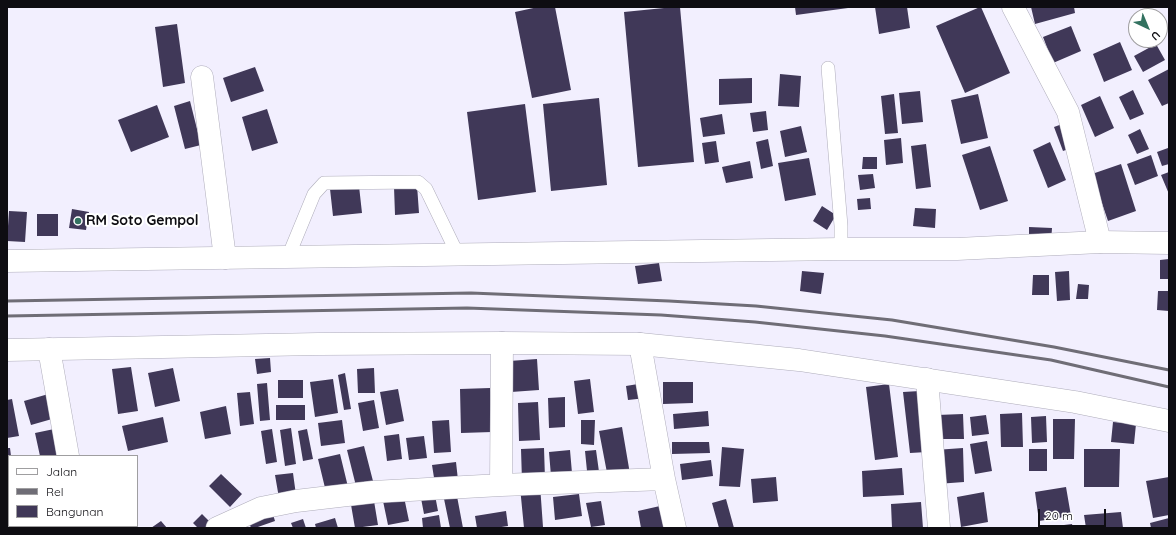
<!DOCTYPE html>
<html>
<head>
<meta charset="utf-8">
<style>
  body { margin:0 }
  #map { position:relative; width:1176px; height:535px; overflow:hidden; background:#f2effe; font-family:Quicksand,sans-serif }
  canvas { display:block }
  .frame { position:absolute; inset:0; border:8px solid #0e0d12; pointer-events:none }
  .legend { position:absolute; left:8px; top:455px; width:130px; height:72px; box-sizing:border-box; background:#fff; border:1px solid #9f9ea0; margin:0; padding:5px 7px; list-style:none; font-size:12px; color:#0e0d12 }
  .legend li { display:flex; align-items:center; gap:8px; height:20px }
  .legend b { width:20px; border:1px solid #9f9ea0 }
  .north { position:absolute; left:1128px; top:8px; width:40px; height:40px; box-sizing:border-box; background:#fff; border:1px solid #9f9ea0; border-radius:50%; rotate:136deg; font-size:11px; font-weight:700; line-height:16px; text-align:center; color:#0e0d12 }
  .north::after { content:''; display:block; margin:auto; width:14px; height:18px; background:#337260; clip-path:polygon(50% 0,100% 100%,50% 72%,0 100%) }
  .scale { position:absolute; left:1038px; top:509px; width:68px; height:18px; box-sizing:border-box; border:2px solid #0e0d12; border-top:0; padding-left:5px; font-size:12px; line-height:14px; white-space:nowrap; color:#0e0d12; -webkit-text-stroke:3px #fff; paint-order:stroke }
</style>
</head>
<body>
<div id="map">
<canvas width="1176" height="535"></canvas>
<div class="frame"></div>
<ul class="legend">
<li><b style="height:5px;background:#fff"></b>Jalan</li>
<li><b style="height:5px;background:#6f6d76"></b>Rel</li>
<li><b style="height:11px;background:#403858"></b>Bangunan</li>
</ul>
<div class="north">U</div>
<div class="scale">20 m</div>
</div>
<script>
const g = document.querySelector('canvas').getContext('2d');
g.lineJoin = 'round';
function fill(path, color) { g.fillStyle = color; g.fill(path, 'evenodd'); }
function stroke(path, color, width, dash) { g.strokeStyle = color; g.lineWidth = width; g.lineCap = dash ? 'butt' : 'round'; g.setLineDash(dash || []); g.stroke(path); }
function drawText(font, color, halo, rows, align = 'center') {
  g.font = font + ' Quicksand,sans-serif'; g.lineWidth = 4; g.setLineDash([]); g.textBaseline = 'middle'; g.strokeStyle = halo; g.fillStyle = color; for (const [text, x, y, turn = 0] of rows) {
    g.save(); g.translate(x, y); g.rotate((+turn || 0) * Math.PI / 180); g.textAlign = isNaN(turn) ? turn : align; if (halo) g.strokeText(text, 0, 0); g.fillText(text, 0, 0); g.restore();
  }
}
const building = new Path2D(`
  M538 7H555L571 90 532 98 515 12Z
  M674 7H680L694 162 638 167 624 12Z
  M795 7H848V8L796 15Z
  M875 7H907L910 28 879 34Z
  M980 7H981L1010 73 965 93 936 26Z
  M1031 7H1074L1075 13 1035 24Z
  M177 24 185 83 163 87 155 27Z
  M1071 26 1081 51 1053 63 1043 37Z
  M1120 42 1132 70 1104 82 1093 54Z
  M1156 44 1165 60 1143 72 1134 56Z
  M255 67 264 91 231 102 223 78Z
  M1169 69V103L1162 106 1148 80Z
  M780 74 801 76 799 107 778 106Z
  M752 78V103L719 105V79Z
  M1133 90 1144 114 1130 120 1119 97Z
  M920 91 923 122 902 124 899 93Z
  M894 94 898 133 885 134 881 96Z
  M978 94 988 138 961 144 951 100Z
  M1100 96 1114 128 1095 137 1081 105Z
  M599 98 607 185 551 191 543 104Z
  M190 101 201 145 185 149 174 106Z
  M525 104 536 192 478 200 467 112Z
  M157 105 169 137 131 152 118 120Z
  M267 109 278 143 252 151 242 117Z
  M766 111 768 130 753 132 750 113Z
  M722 114 725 134 703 137 700 118Z
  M1065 123 1074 147 1063 151 1054 127Z
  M801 126 807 152 785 157 780 131Z
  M1140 129 1149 149 1137 154 1128 135Z
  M901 138 903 163 886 165 884 140Z
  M768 139 773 166 761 169 756 142Z
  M716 141 719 162 705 164 702 143Z
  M1050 142 1066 180 1048 188 1033 150Z
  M926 144 931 187 916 189 911 146Z
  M990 146 1008 201 980 210 962 155Z
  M1168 148 1169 151V164L1162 166 1157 152Z
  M1151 155 1158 176 1135 185 1127 164Z
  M863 157H877V169H862Z
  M809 158 816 195 785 201 778 163Z
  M750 161 753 178 726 183 722 167Z
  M1121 164 1136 211 1108 221 1092 174Z
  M1169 172V194L1161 175Z
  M873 174 875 188 860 190 858 175Z
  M417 185 419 213 395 215 394 187Z
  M359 186 362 213 333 216 330 189Z
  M870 198 871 209 858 210 857 199Z
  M822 206 836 215 827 230 813 221Z
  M915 208 936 209 935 228 913 226Z
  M72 209 89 212 86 230 69 228Z
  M9 211 27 212 25 242 7 241Z
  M37 214H58V236H37Z
  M1029 227 1052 228 1051 243 1029 242Z
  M1169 259V279H1160V260Z
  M659 263 662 281 638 284 635 266Z
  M802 271 824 273 821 294 800 291Z
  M1069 271 1070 300 1057 301 1055 272Z
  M1033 275H1049V295H1032Z
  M1078 284 1089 285 1088 299H1076Z
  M1158 291H1169V311L1157 310Z
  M270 358 271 372 257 374 255 359Z
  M537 359 539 390 511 392 509 361Z
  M131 367 138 411 118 414 112 369Z
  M173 368 180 401 155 407 148 373Z
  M374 368 375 393H358L357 369Z
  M345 373 351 409 344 410 338 375Z
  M333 379 338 413 315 417 310 382Z
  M590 379 594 412 578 414 574 381Z
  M278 380H303V398H278Z
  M663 382H693V403L663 404Z
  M267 383 270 420 260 421 257 384Z
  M644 383 646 398 628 400 626 386Z
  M889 384 898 457 875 460 866 387Z
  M490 388 492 432 461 433 460 389Z
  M398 389 404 421 386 425 380 392Z
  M920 391 927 452 910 453 903 392Z
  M250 392 254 424 240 426 237 393Z
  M52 393 59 417 31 425 24 401Z
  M565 397V427L549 428 548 398Z
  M12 399 19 436 7 438V400Z
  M374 400 379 428 363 431 358 403Z
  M538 402 540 440 519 441 518 403Z
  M276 405H305V420H276Z
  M226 406 231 434 205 439 200 412Z
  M708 411 709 426 674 429 673 414Z
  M1022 413 1023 447H1001L1000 414Z
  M963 414 964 439H937V415Z
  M986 415 989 434 972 436 970 417Z
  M1046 416 1047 442 1032 443 1031 417Z
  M163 417 168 442 128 451 122 426Z
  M1053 419H1075L1074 459H1053Z
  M342 420 345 443 321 446 318 423Z
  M449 420 451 452 434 453 432 421Z
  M581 420H595L594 445 581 444Z
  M1113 422 1136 424 1134 444 1111 442Z
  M622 427 630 474 608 478 599 431Z
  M59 428 65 456H40L35 433Z
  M291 428 296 464 285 466 280 430Z
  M272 429 277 462 266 464 261 431Z
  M307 429 313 459 303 461 298 431Z
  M399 434 402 459 387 461 384 436Z
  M424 436 427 458 409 460 406 438Z
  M987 441 992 471 975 474 970 444Z
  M672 442H709L710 453 672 454Z
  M364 446 374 485 357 490 347 450Z
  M722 447 744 449 740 487 719 486Z
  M7 448H10L11 456H9V483H7Z
  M544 448 545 479 522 481 521 449Z
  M963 448 964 482 937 484 935 450Z
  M1029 449H1047V471H1029Z
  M1084 449H1120L1119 487H1084Z
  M570 450 572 473 551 476 549 452Z
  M596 450 600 479 588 481 585 451Z
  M340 454 349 491 327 496 318 459Z
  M711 460 713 476 682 480 680 464Z
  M456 462 458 480 435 484 432 465Z
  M902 468 904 495 863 497 862 471Z
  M293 473 296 495 279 498 275 475Z
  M221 474 242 494 230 507 209 486Z
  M776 477 778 501 753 503 751 479Z
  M1169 477V515L1153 518 1146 481Z
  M540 485 543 527 524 528 520 487Z
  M1066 487 1071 516 1039 521 1035 492Z
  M434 490 438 511 424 514 420 493Z
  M456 491 463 528H450L443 494Z
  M984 492 988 522 961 527 957 497Z
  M579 494 582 516 555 520 553 497Z
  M373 495 378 525 355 528 350 499Z
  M404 497 409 521 388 525 383 501Z
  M726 499 734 528H719L712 503Z
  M601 501 605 525 591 527 586 503Z
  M921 502 923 528H892L891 504Z
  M660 506 665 528H641L638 511Z
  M271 508 275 521 255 528H251L247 516Z
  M506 511 508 526 495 528H477L475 516Z
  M1121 512 1123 528H1086L1084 515Z
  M202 514 213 525 211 528H198L193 523Z
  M439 515 441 528H423L422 518Z
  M335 518 338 528H316L315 524Z
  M1169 518V528H1151L1150 523Z
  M303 519 306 528H293L291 523Z
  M161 521 167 528H151Z
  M1072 524 1073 528H1048V527Z
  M33 526H51V528H33Z
  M107 526H124L126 528H104Z`);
const service = new Path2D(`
  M828 68 841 226V249
  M288 257 314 194 324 183 418 182 426 189 458 255`);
const minor = new Path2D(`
  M1013 7 1068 112 1100 242
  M202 77 225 258
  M640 344 664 479 675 528
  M49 349 68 456
  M927 379 939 528
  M501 485 502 343
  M84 526 85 528
  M217 528 261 508 296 501 373 492 501 485 664 479`);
const secondary = new Path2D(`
  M7 261 841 249H957L1100 242 1169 243
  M7 350 318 344 502 343 640 344 799 360 1075 402 1169 421`);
const rail = new Path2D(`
  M7 301 471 293 669 301 756 306 892 320 1054 347 1169 370
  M7 316 467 308 661 315 755 322 885 336 1051 360 1169 387`);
const markers = [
  [78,221,4,"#337260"]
];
const poiNames = [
  ["RM Soto Gempol",86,221]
];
fill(building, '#403858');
stroke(service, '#aeacba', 14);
stroke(minor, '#aeacba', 23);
stroke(secondary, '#aeacba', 23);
stroke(service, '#fff', 13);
stroke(minor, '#fff', 22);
stroke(secondary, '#fff', 22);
stroke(rail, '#6f6d76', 3);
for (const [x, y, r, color] of markers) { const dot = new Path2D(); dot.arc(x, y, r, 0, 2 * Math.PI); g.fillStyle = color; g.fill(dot); stroke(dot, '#fff', 1.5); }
drawText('bold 14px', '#0e0d12', '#fff', poiNames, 'left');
</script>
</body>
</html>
